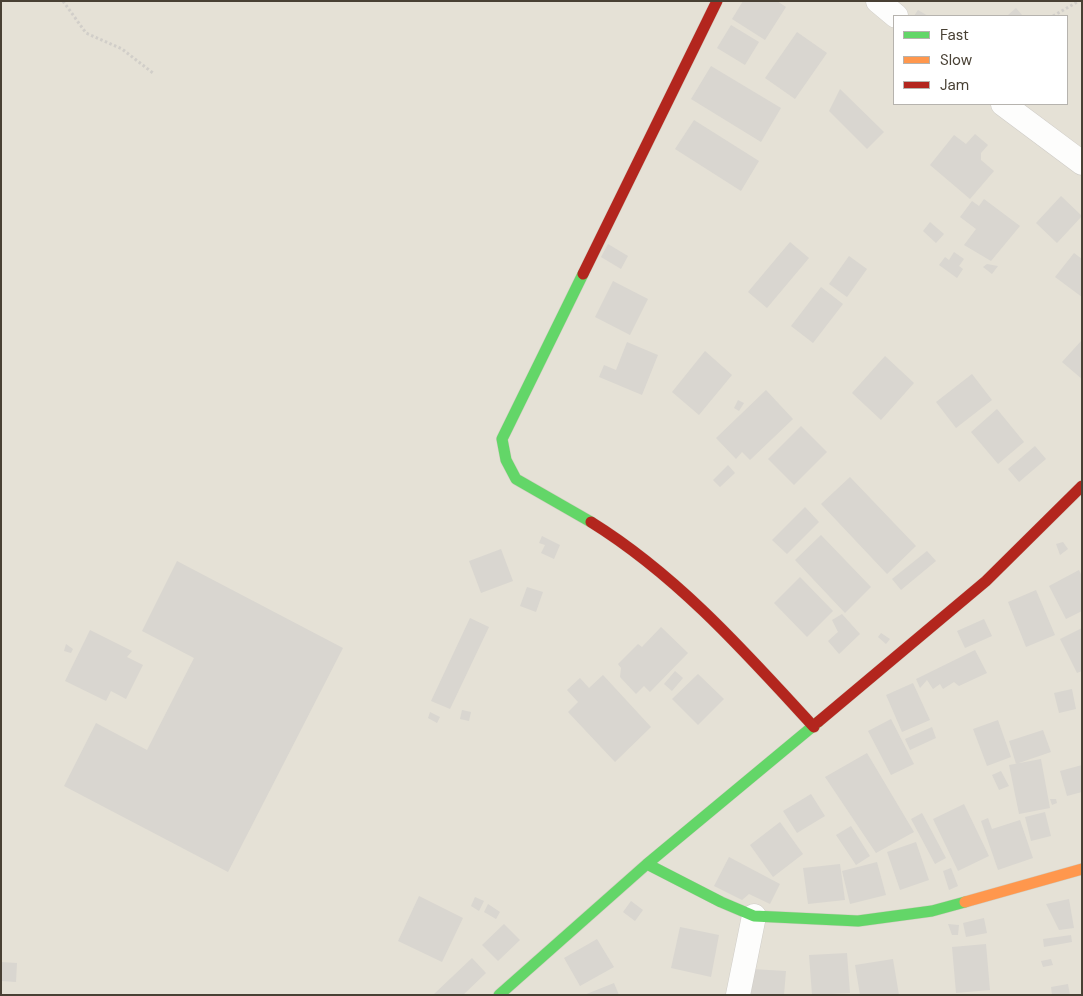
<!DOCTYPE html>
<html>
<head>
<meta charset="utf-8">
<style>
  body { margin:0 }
  #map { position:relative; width:1083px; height:996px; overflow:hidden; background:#f0efea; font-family:"DM Sans",sans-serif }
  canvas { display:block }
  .frame { position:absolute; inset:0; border:2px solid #484034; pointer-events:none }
  .legend { position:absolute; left:893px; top:15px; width:175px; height:90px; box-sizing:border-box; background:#fff; border:1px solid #b6b3ae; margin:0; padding:6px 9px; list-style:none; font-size:15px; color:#484034 }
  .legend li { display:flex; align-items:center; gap:10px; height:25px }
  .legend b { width:25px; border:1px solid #b6b3ae }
</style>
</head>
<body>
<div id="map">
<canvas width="1083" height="996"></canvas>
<div class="frame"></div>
<ul class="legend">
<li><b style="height:6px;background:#63d668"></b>Fast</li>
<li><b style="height:6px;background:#ff974d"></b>Slow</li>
<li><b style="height:6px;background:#b3261e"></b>Jam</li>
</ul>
</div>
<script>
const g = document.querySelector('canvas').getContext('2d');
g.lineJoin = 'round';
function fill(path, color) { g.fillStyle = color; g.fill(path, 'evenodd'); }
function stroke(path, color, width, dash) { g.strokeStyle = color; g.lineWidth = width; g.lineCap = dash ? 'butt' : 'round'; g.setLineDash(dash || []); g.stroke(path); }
const residential = new Path2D(`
  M1 1H1082V995H1ZM894 16H1067V104H894Z`);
const building = new Path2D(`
  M743 1H777L786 7 765 40 732 19Z
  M1016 8 1022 15 1009 16 1008 15Z
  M918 10 928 16H914Z
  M731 25 759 42 745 65 717 48Z
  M797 32 827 53 795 99 765 78Z
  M711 66 781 108 761 142 691 99Z
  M840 89 884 132 867 149 829 111Z
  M694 120 759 161 741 191 675 149Z
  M975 134 988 145 981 153V160L994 171 970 199 930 165 954 135 966 144Z
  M1061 196 1082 216 1057 243 1036 223Z
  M984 199 1020 226 991 261 964 245 976 229 960 217 972 201 979 206Z
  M930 222 944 234 936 243 923 231Z
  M790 242 809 258 767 308 748 292Z
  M608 244 628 256 621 269 601 257Z
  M954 252 964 259 959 266 963 269 957 278 939 265 945 257 949 260Z
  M1074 253 1082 259V297L1055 277Z
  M849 256 867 269 847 297 829 284Z
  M987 264 998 266 992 274 983 267Z
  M613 281 648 299 630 335 595 317Z
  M821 287 843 304 813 343 791 326Z
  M1082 340V379L1062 362Z
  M627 342 658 355 642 395 599 377 604 365 616 370Z
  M705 351 732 375 699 415 672 392Z
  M885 356 914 383 881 420 852 393Z
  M972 374 992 400 956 428 936 402Z
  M766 390 793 419 750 460 742 452 736 459 716 438Z
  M738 400 744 403 739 411 734 408Z
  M997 409 1024 442 998 464 971 432Z
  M801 426 827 452 794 485 768 459Z
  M1035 446 1046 459 1019 482 1008 469Z
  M728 465 735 473 720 487 713 480Z
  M850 477 916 546 887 574 821 504Z
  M805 507 819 522 787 554 772 540Z
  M821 535 871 587 845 613 795 560Z
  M542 536 560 545 554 559 541 553 545 545 539 543Z
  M1063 542 1068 549 1060 555 1056 544Z
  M501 549 513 581 481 593 469 561Z
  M927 551 936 561 901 590 892 579Z
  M177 561 343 648 228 872 64 786 96 723 147 750 194 658 142 631Z
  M1079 570 1082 576V611L1066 619 1049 586Z
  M800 577 833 611 807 637 774 603Z
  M527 587 543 592 536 612 520 606Z
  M1036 590 1055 635 1026 647 1008 602Z
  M842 614 860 634 839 654 828 641 838 632 832 620Z
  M470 618 489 627 450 709 431 701Z
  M984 619 992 636 965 648 957 631Z
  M661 627 688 653 650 692 644 686 636 694 620 677 621 668 618 664 638 644 642 647Z
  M1082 628V671L1077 673 1060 639Z
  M90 630 132 651 127 657 143 665 126 699 111 691 106 701 65 681Z
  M881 633 890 639 886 644 878 637Z
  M66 644 73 649 71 653 64 651Z
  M975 650 987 673 959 686 954 682 943 689 940 684 933 689 927 680 920 688 916 679Z
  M675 671 683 678 672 691 664 684Z
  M698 674 724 699 698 725 672 699Z
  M603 675 651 727 615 762 568 712 578 702 567 690 580 678 589 688Z
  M913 683 930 720 902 732 886 695Z
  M1072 689 1076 709 1059 713 1054 693Z
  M462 710 471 712 469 721 460 719Z
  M430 712 440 717 437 723 428 718Z
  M891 719 914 764 891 775 868 731Z
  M998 720 1011 757 987 766 973 729Z
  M932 727 936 738 910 750 905 739Z
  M1043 730 1051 752 1016 764 1009 741Z
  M867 753 914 832 876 853 825 777Z
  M1041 759 1050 808 1019 814 1009 765Z
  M1082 765V792L1067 796 1060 771Z
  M1001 771 1009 786 999 790 992 775Z
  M811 794 825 816 797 833 783 811Z
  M1050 799H1056L1057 803 1052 805Z
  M964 804 989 856 958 871 933 819Z
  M1045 812 1051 836 1031 841 1025 817Z
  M922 813 946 858 935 864 911 819Z
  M988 818 992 829 1020 820 1033 858 998 870 981 821Z
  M780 822 803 854 773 877 750 845Z
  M851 826 870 856 856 865 836 835Z
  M916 842 929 880 900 890 887 852Z
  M729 857 780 884 770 904 749 894 742 900 714 886Z
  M877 862 886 895 850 904 842 871Z
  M840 864 845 900 808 904 803 868Z
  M951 868 958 886 949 890 943 871Z
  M419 896 463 918 442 962 398 941Z
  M475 897 484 901 479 911 471 906Z
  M1069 899 1074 928 1059 930 1046 904Z
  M631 901 643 910 635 921 623 912Z
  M488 904 500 912 496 919 484 912Z
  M984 918 987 933 966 937 963 923Z
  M504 924 520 940 498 961 482 945Z
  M948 924 959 925 958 935H952Z
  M680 927 719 935 711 977 671 968Z
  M1071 935 1072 942 1044 947 1043 939Z
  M597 939 614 967 580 986 564 958Z
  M986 944 990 990 956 993 952 947Z
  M847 953 850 993 812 995 809 955Z
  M472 958 486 973 463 995H433Z
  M893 959 899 995H860L855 965Z
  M1051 959 1053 965 1043 967 1041 961Z
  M1 962 17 963 16 982 1 981Z
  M752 969 786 971 784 995H751Z
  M614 983 619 995H584Z
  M1068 984 1070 995H1052L1051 987Z`);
const path = new Path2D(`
  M63 1 86 33 122 49 153 73
  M1053 16 1079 1`);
const street = new Path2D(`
  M878 1 896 16
  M1003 104 1082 163
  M738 995 754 916`);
const fast = new Path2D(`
  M583 274 502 439 506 460 516 479 591 522
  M647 864 721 902 754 916 858 921 932 911 965 902
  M499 995 647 864 818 722`);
const slow = new Path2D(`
  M965 902 1082 869`);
const jam = new Path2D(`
  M583 274 717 1
  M591 522C678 576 746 653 814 727
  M818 722 986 581 1082 486`);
fill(residential, '#e5e1d6');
fill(building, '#d9d6d0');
stroke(street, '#cfccc7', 25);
stroke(fast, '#d2cec1', 12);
stroke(slow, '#d2cec1', 12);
stroke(jam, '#d2cec1', 12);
stroke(path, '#d1cec9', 3, [2.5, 2.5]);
stroke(street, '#fdfdfc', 24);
stroke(fast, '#63d668', 11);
stroke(slow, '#ff974d', 11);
stroke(jam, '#b3261e', 11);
</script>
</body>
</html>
